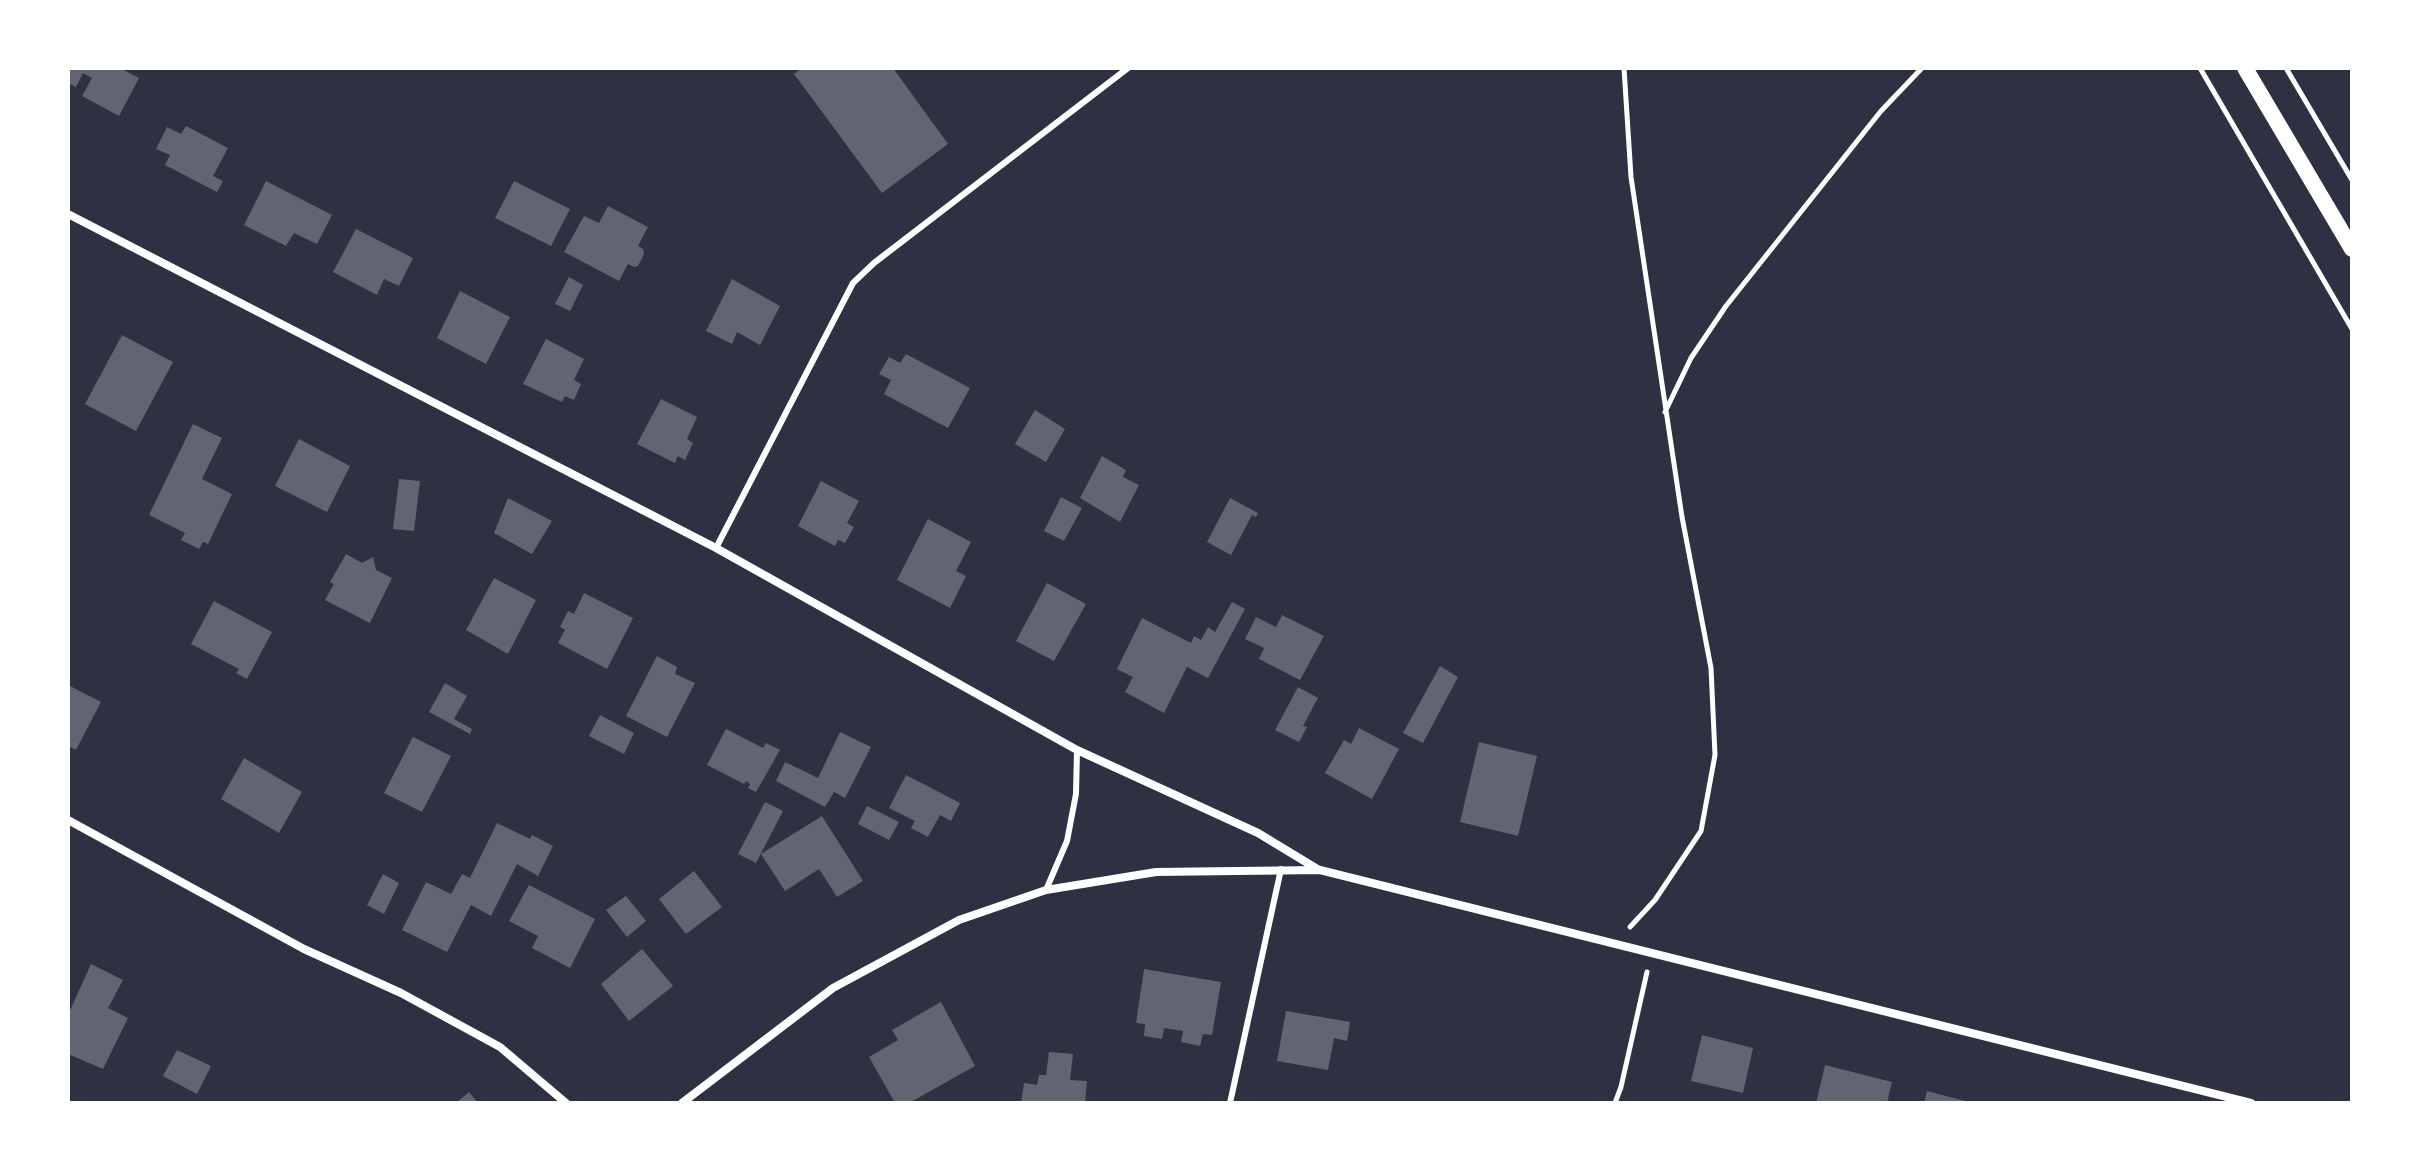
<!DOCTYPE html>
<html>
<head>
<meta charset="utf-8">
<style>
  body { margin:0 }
  #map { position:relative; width:2420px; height:1171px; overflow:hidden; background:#2d3142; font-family:Montserrat,sans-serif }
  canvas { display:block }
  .frame { position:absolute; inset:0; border:70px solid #fff; pointer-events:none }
</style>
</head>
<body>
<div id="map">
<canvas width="2420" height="1171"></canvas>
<div class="frame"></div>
</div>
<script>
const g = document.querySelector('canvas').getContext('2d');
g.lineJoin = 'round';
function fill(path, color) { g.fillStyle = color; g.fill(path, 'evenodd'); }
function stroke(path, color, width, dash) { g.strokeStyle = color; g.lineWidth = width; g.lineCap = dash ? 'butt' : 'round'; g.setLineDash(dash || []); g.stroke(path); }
const building = new Path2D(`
  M68 68H120L139 78 119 116 82 96 92 78 83 73 76 87 68 83Z
  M802 68H893L948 144 882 193 794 74Z
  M186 126 228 148 213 176 223 181 217 192 165 165 170 155 156 149 167 127 181 134Z
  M266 181 332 215 317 244 294 233 286 246 244 225Z
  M514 181 570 209 551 246 495 218Z
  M608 206 648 227 638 246 643 249 644 254 638 266 634 267 628 264 619 281 564 252 584 216 599 223Z
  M356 229 413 258 399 286 384 279 377 295 333 272Z
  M569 277 583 285 570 311 555 304Z
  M732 279 780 306 760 345 737 332 732 344 706 331Z
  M460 291 510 317 486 364 437 338Z
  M122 335 173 362 136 431 85 404Z
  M546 339 584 359 574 380 581 384 574 400 565 396 562 402 523 384Z
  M906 354 970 388 948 428 884 394 891 380 879 374 889 357 900 363Z
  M661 399 697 417 687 439 693 443 685 460 678 456 675 463 637 444Z
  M1035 410 1065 429 1046 462 1015 444Z
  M193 424 222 438 202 479 232 494 208 544 203 542 199 549 181 540 185 533 149 515Z
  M299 439 350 466 327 512 275 486Z
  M1102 456 1126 470 1123 477 1139 485 1120 522 1080 498Z
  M399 479 420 481 414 531 393 529Z
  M821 481 859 501 847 523 854 527 845 543 838 540 835 546 798 526Z
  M1061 497 1082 508 1064 541 1044 531Z
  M508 498 552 521 532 554 494 533Z
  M1230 498 1258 513 1256 517 1252 515 1231 555 1207 542Z
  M928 519 971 542 956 571 966 576 950 608 897 580Z
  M346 554 362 563 373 557 376 570 392 578 370 623 325 600 334 584 330 582Z
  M494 578 536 600 508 654 466 630Z
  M1047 583 1086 604 1054 661 1016 641Z
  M584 593 633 618 607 669 558 643 565 630 560 627 568 611 574 614Z
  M214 601 272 632 247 679 236 673 239 669 191 644Z
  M1232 602 1245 609 1208 678 1187 667 1164 713 1125 692 1133 677 1117 669 1142 618 1191 643 1194 636 1201 640 1208 627 1215 632Z
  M1282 615 1324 636 1300 680 1259 659 1264 648 1245 639 1256 617 1276 627Z
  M657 656 677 667 675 674 695 683 667 737 626 716Z
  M1440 666 1458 677 1423 743 1403 733Z
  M445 683 467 696 454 719 472 729 470 734 429 712Z
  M68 685 101 702 76 750 68 746Z
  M1298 687 1318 698 1303 726 1307 727 1299 742 1275 730Z
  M600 715 634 733 624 754 589 736Z
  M1359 728 1399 749 1372 799 1325 773 1344 740 1351 744Z
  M726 729 763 748 766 743 780 750 756 792 748 788 750 784 746 781 744 784 707 765Z
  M840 732 871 747 845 798 834 792 825 807 776 781 785 762 818 778Z
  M413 737 451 756 422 812 384 793Z
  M1479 742 1537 756 1518 836 1460 822Z
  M244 758 302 792 279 833 221 799Z
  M906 775 960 803 951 821 940 815 928 837 911 828 915 821 889 808Z
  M765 802 783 811 756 863 738 854Z
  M867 806 899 822 889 840 858 824Z
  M822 816 863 881 837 897 819 869 785 891 761 854Z
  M497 823 530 839 532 835 553 846 538 876 517 864 491 916 471 905 447 952 402 930 426 882 451 894 462 874 470 878Z
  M694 871 722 907 686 934 659 899Z
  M383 874 399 883 384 914 367 905Z
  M529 885 595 919 570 968 532 948 538 936 509 921Z
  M626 896 646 921 627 937 606 910Z
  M642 949 673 986 629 1021 601 984Z
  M91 964 123 980 108 1008 128 1018 103 1069 68 1054V1015Z
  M1144 969 1221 982 1212 1035 1203 1034 1200 1046 1181 1042 1183 1031 1164 1028 1162 1039 1144 1036 1145 1024 1136 1023Z
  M941 1002 975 1066 909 1103H895L869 1057 898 1040 892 1030Z
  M1286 1011 1350 1022 1347 1041 1334 1038 1328 1070 1277 1061Z
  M1702 1035 1753 1048 1743 1093 1691 1081Z
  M177 1050 211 1066 197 1094 163 1076Z
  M1049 1052 1073 1054 1070 1080 1087 1081 1085 1103 1021 1102 1024 1083 1037 1085 1039 1075H1046Z
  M1825 1065 1892 1082 1887 1103H1816Z
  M1927 1091 1969 1102V1103H1924Z
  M469 1092 478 1103H456Z`);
const path = new Path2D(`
  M1624 68 1631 177 1682 517 1711 668 1715 755 1701 831 1655 900 1630 927
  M2200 68 2352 329
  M2286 68 2352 180
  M1665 412 1691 358 1726 306 1881 111 1922 68
  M1615 1103 1621 1087 1647 972`);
const service = new Path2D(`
  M716 548 853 283 874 263 1128 68
  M1046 890 1067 841 1076 794 1077 750
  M1230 1103 1281 869`);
const minor = new Path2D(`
  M68 214 716 548 1077 750 1258 833 1319 870
  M68 820 304 949 401 993 500 1047 566 1103
  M682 1103 833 988 959 920 1046 890 1156 872 1320 870 2251 1103`);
const secondary = new Path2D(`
  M2245 68 2352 249`);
fill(building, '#626471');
stroke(path, '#fff', 5);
stroke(service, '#fff', 6);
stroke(minor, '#fff', 8);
stroke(secondary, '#fff', 16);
</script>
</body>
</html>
